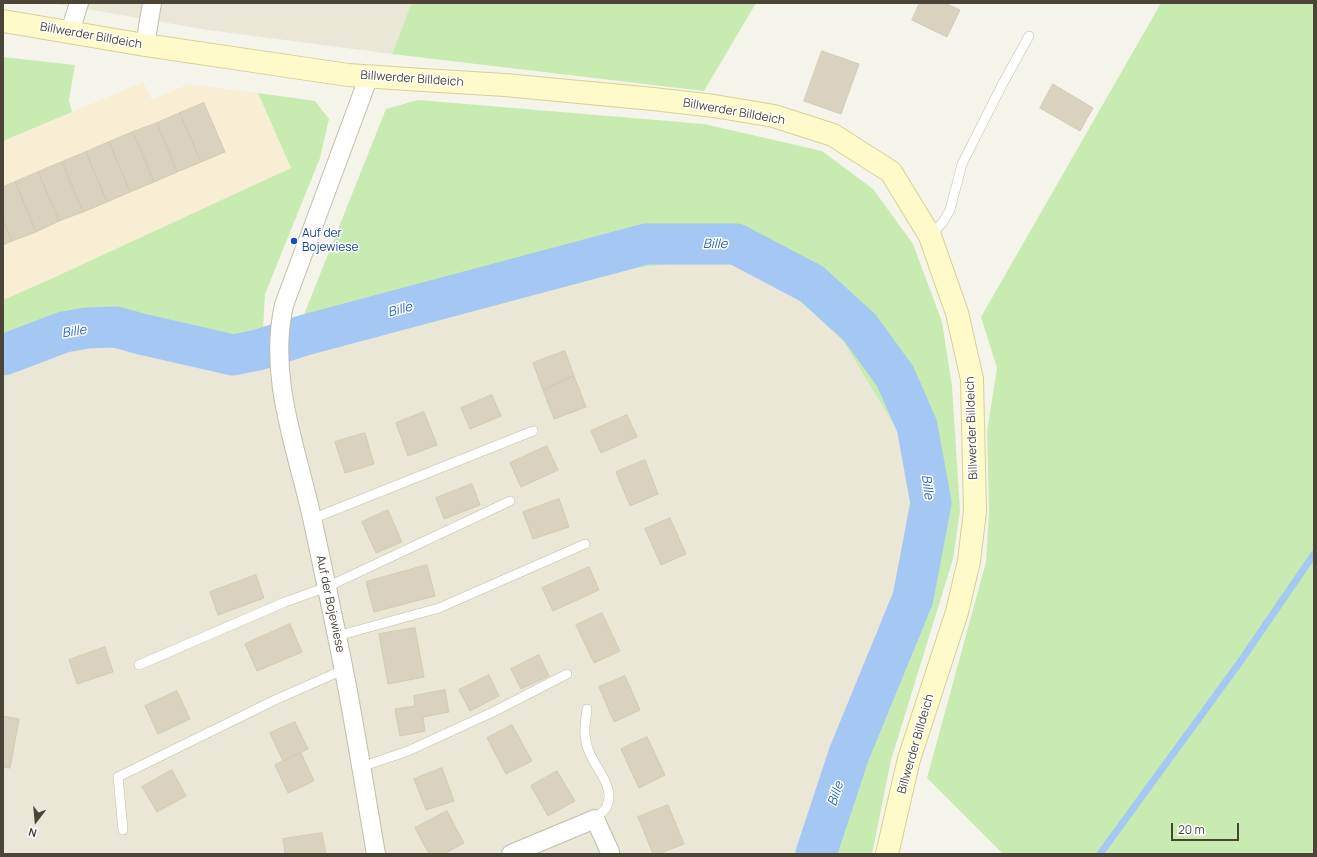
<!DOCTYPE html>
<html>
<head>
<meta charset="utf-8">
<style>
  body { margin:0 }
  #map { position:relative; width:1317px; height:857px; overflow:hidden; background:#f5f4ea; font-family:Manrope,sans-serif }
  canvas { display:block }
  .frame { position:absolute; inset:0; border:4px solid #4a4537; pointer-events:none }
  .north { position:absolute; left:16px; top:801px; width:40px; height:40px; -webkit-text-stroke:3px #fff; paint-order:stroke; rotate:196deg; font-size:11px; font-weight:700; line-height:16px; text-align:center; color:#4a4537 }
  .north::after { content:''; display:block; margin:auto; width:14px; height:18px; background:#4a4537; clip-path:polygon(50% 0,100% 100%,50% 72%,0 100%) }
  .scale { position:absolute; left:1171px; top:823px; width:68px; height:18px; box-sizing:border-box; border:2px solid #4a4537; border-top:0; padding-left:5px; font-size:12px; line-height:14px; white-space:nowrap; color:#4a4537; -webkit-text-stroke:3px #fff; paint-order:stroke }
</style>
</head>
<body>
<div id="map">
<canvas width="1317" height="857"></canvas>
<div class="frame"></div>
<div class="north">N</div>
<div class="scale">20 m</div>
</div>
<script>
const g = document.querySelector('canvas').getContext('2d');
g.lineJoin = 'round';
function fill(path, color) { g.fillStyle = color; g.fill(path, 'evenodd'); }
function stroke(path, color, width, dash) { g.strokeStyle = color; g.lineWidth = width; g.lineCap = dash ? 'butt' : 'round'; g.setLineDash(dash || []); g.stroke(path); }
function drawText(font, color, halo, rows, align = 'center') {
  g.font = font + ' Manrope,sans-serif'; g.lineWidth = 3; g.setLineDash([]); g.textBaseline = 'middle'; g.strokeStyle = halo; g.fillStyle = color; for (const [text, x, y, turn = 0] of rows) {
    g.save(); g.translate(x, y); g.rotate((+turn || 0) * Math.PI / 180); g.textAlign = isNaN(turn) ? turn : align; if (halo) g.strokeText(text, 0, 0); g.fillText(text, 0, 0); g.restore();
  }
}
const residential = new Path2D(`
  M51 3H413L410 7 392 54 208 30Z
  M725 259 791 293 842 339 903 440 912 498 893 592 807 854H3V367L90 336 220 365 261 364 641 267Z`);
const commercial = new Path2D(`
  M143 82 152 100 189 84 258 93 291 168 42 283 3 300V141Z`);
const green = new Path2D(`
  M413 3H756L704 91 392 54 410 7Z
  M1161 3H1314V854H1003L927 778 986 562 989 511 987 432 997 368 981 317Z
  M3 57 75 65 69 100 72 112 3 141Z
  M258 93 315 101 329 119 320 158 265 294 261 364 220 365 90 336 3 367V300L42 283 291 168Z
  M418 100 704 124 822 151 873 189 913 244 942 322 952 386 960 511 953 559 891 760 872 854H807L893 592 912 498 903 440 842 339 791 293 725 259 641 267 298 355 299 327 386 109Z`);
const stream = new Path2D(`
  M1100 854 1240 662 1314 554`);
const river = new Path2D(`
  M3 355 64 332 87 328 116 327 141 334 233 355 258 350 305 335 646 244H736L812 284 860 328 895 376 917 426 931 503 913 598 849 754 816 854`);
const building = new Path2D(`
  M920 3H945L960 10 947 37 912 20Z
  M822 51 859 64 841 114 804 101Z
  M1053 84 1093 108 1080 131 1040 108Z
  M204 103 225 152 201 162 180 113Z
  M180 113 201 162 177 172 157 123Z
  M157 123 177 172 154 182 133 132Z
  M133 132 154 182 130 192 109 142Z
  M109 142 130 192 107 202 86 152Z
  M86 152 107 202 83 212 62 162Z
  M62 162 83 212 59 221 38 172Z
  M38 172 59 221 36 232 15 182Z
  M15 182 36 232 12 241 3 220V187Z
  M3 220 12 241 3 245Z
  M565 351 574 376 543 390 533 363Z
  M574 376 586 407 554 419 543 390Z
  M492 395 501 416 470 429 461 408Z
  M424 412 437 445 408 456 396 423Z
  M627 415 637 437 601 453 591 431Z
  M365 433 374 464 345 473 335 442Z
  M547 446 558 470 521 487 510 463Z
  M645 460 658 494 630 506 616 472Z
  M472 484 480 505 444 519 436 498Z
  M559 499 569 527 533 539 523 512Z
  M388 510 402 542 376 553 362 522Z
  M670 518 686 554 661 565 645 529Z
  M427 565 435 596 374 612 366 582Z
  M589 567 599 590 553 611 542 588Z
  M256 575 264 598 218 615 210 592Z
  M602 613 620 651 594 663 576 625Z
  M290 624 302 652 257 671 245 644Z
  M415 628 424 677 388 684 379 634Z
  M105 647 113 672 77 684 69 660Z
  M539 655 549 676 521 689 511 669Z
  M489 675 499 696 470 711 459 690Z
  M625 676 640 710 614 722 599 687Z
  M445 690 449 712 423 717 425 731 400 736 395 709 415 706 414 696Z
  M177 691 190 719 158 734 145 706Z
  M3 716 19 719 10 768 3 767Z
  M295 722 308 749 283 761 270 733Z
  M512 725 532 761 506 774 487 738Z
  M647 737 665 775 639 788 621 749Z
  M301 753 314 781 288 793 275 765Z
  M442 768 454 801 426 810 414 779Z
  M172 770 186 796 157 812 142 787Z
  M557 771 575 801 548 816 531 786Z
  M668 805 684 844 658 854H653L638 817Z
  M447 811 464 843 444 854H429L415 828Z
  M322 833 326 854H285L283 839Z`);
const lane = new Path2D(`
  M930 236 943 222 950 210 962 164 1002 85 1029 36
  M312 519 533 431
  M337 636 439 608 585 544
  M139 665 285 602 327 587 510 501
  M587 709C585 724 583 735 588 749 595 769 617 788 606 808 603 812 598 816 595 819
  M361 767 408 751 493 712 567 674
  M123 830 118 777 277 699 343 670`);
const street = new Path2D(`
  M70 32 79 3
  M145 45 152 3
  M369 76 284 305C267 380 299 454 314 527 325 578 336 630 346 681 357 739 366 796 376 854
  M511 854 595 819 610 852`);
const secondary = new Path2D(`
  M3 21 145 45 348 75 423 80 505 85 653 99 714 106 774 116 833 135 891 172 930 236 957 313 972 379 975 511 969 561 957 612 909 759 887 854`);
const markers = [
  [294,241,4,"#1a4fb4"]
];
const streetNames = [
  ["Billwerder Billdeich",91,36,10],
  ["Billwerder Billdeich",412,79,4],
  ["Billwerder Billdeich",734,112,10],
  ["Billwerder Billdeich",972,428,-92],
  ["Auf der Bojewiese",330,604,78],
  ["Billwerder Billdeich",916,744,-74]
];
const transitNames = [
  ["Auf der",302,234],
  ["Bojewiese",302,248]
];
const waterNames = [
  ["Bille",715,244],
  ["Bille",400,310,-15],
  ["Bille",74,332,-9],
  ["Bille",927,487,82],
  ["Bille",836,794,-72]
];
fill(residential, '#eae7d7');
fill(commercial, '#f8eed4');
fill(green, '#c8ebb1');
stroke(stream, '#a4c7f4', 7);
stroke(river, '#a4c7f4', 41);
fill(building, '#d8d2be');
stroke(building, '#d3cbb1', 1);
stroke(lane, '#c2bdab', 10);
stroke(street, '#c2bdab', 20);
stroke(secondary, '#d7d098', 24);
stroke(lane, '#fff', 9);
stroke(street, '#fff', 18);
stroke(secondary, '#fffaca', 22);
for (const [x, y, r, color] of markers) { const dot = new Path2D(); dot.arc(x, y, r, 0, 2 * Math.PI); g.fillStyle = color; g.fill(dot); stroke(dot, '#fff', 1.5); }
drawText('12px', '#4a4537', '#fff', streetNames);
drawText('12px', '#164399', '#fff', transitNames, 'left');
drawText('italic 13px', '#2a68bc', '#fff', waterNames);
</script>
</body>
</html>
